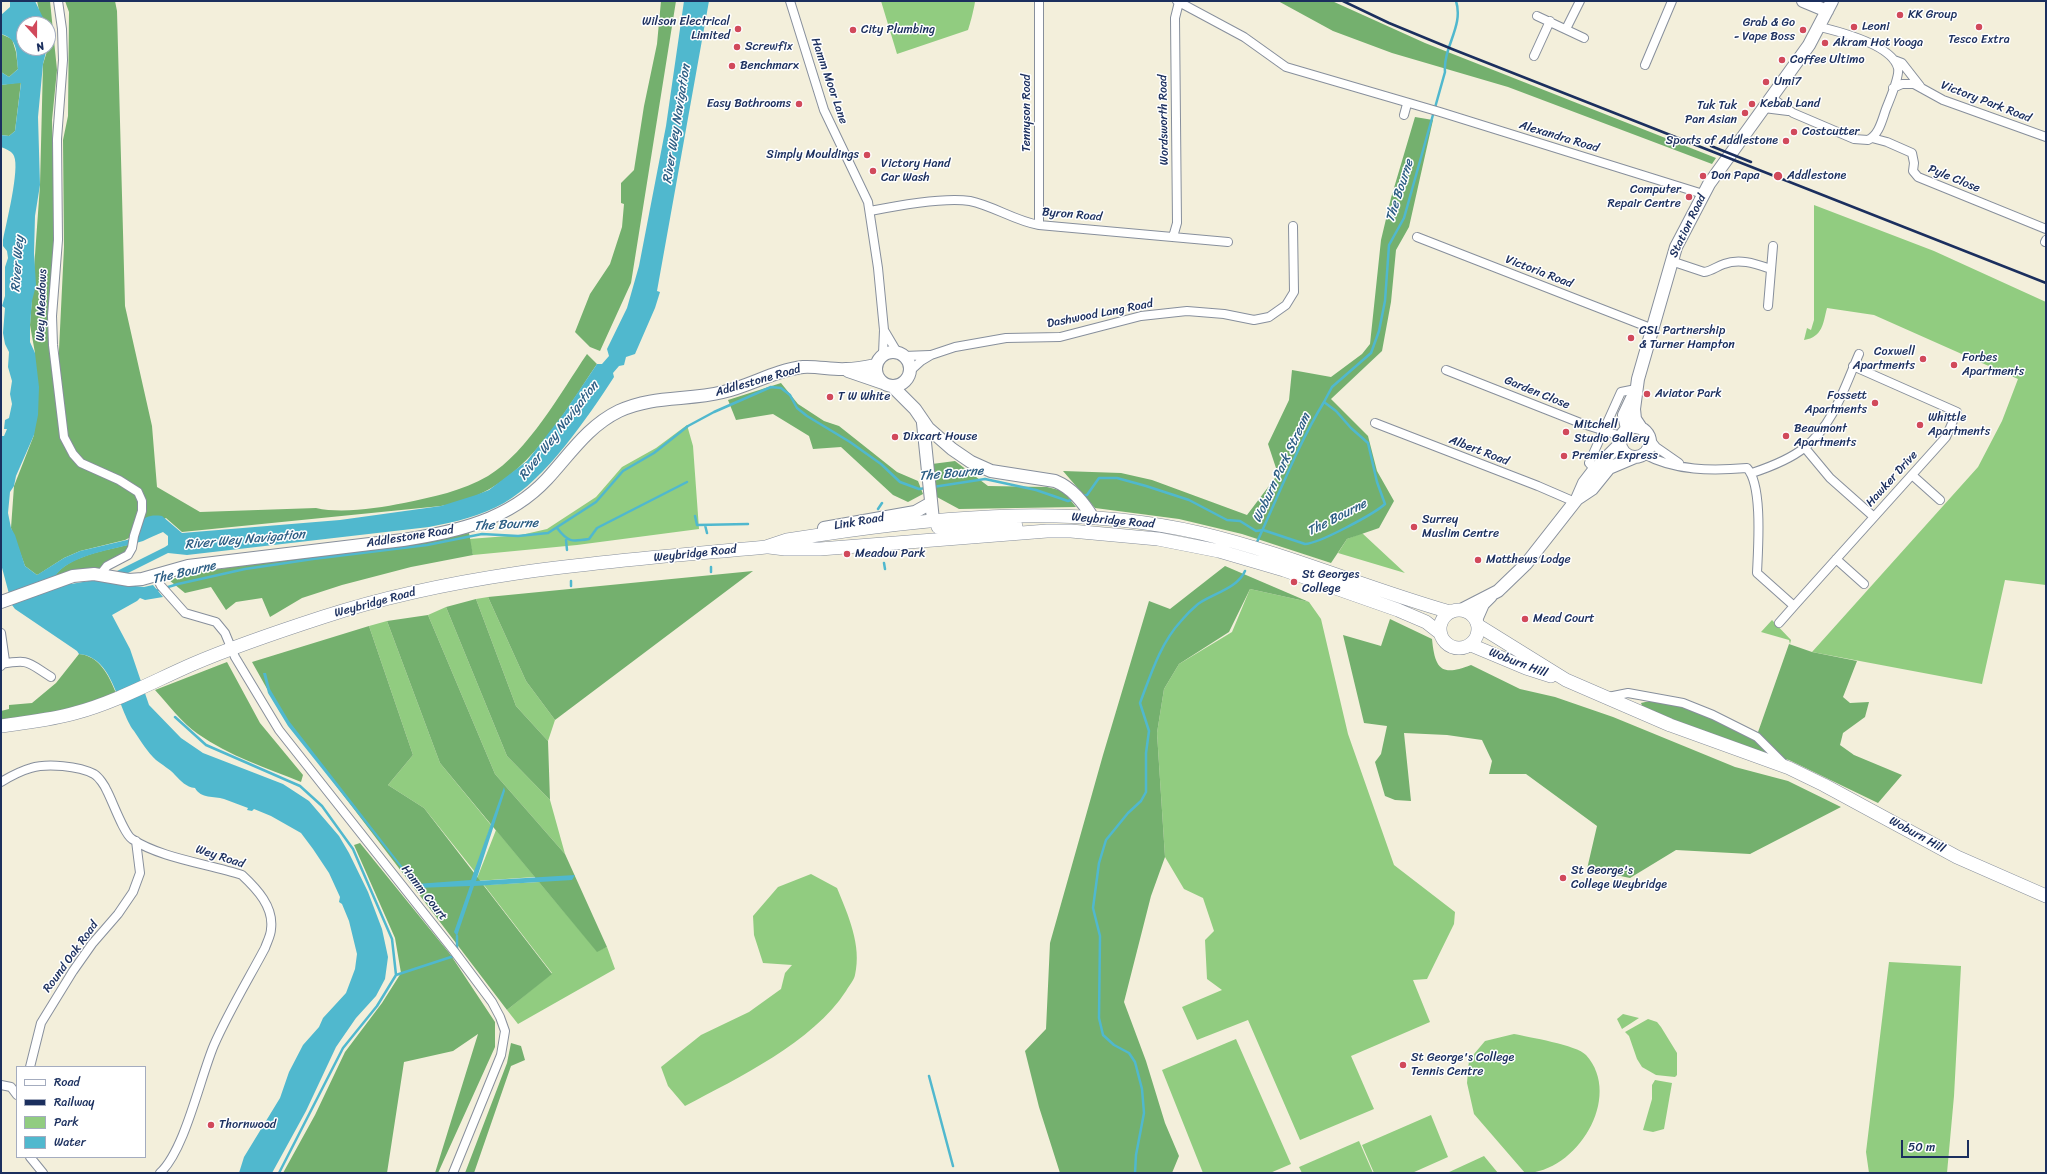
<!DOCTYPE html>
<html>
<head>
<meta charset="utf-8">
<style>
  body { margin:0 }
  #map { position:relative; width:2047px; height:1174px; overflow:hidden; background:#f3efdb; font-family:Sriracha,sans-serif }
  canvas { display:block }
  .frame { position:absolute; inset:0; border:2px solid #1b2f5e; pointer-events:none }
  .legend { position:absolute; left:16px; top:1066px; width:130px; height:92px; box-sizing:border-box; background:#fff; border:1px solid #a4acbf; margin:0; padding:5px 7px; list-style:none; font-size:12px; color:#1b2f5e }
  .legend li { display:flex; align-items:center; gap:8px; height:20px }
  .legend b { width:20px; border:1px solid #a4acbf }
  .north { position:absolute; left:16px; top:16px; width:40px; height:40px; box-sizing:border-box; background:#fff; border:1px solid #a4acbf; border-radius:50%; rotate:159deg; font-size:11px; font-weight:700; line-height:16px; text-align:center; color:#1b2f5e }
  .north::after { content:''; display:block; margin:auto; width:14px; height:18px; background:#d1495b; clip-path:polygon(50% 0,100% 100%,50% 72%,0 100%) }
  .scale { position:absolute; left:1901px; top:1140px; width:68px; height:18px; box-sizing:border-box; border:2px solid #1b2f5e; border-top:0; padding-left:5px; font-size:12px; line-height:14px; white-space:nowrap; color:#1b2f5e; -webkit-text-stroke:3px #fff; paint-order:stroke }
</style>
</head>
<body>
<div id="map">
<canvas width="2047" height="1174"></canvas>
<div class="frame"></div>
<ul class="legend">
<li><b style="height:5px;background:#fff"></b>Road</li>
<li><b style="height:5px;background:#1b2f5e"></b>Railway</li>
<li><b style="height:11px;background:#91cc80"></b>Park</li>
<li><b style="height:11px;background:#50b8ce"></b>Water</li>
</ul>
<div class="north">N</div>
<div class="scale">50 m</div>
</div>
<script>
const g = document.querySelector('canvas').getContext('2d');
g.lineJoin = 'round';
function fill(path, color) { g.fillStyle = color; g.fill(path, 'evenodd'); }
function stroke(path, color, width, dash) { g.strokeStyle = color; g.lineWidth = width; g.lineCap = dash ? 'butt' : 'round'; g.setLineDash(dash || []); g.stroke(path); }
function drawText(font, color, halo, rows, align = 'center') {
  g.font = font + ' Sriracha,sans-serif'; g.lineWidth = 3; g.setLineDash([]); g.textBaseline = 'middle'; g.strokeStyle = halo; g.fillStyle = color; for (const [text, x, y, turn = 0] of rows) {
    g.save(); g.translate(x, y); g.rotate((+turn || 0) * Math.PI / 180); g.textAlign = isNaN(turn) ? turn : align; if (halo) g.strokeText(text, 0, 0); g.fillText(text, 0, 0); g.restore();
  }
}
const green = new Path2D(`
  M881 1H975C975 5 970 25 968 30L897 54Z
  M1814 205 1934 251 2046 302V585L2005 580 1982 684 1812 652 1978 467 2002 421 2018 379 1874 315 1827 308C1823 323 1823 337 1804 340L1807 328 1811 330 1814 320Z
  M687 425 693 446 699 529 577 545 473 555 469 539 521 535 547 529 596 497 622 467 656 448Z
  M1362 533 1405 573 1338 553 1347 539Z
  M1250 589 1309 602 1321 619 1348 734 1394 865 1455 912 1454 924 1427 979 1413 980 1430 1022 1351 1056 1374 1109 1300 1140 1248 1020 1197 1040 1182 1007 1222 990 1207 979 1205 940 1214 931 1203 898 1184 889 1165 857 1157 733 1164 689 1179 664 1232 632Z
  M488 597 526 681 555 720 548 741 516 706 476 599Z
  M446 607 507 756 550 800 565 854 495 774 428 615Z
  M1772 620 1791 640 1790 644 1789 640 1761 632Z
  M387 621 440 763 491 825 475 872 424 808 388 785 413 755 369 626Z
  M496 830 535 877 476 881Z
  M811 874 837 888C848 915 862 945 855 975 854 980 849 986 846 991 813 1042 738 1078 685 1106L668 1086 661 1067 701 1035 749 1012 781 989 785 973 792 965 763 963 754 935 753 916 778 887Z
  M539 882 597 951 607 947 615 969 518 1024 507 1010 552 973 484 885Z
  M1889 962 1961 966 1954 1096 1947 1173H1869L1866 1152Z
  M1623 1014 1639 1018 1622 1029 1617 1019Z
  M1648 1019 1657 1022 1661 1027 1677 1053V1075L1675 1077 1656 1075 1642 1067 1637 1059 1629 1036 1625 1032Z
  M1514 1034C1528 1037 1577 1045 1586 1055 1624 1097 1576 1173 1525 1173L1474 1114 1467 1083 1469 1060 1485 1041Z
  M1236 1039 1291 1164 1270 1173H1203L1162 1070Z
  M1655 1080 1672 1083 1664 1129 1653 1132 1643 1130 1652 1099V1085Z
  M1431 1115 1448 1157 1412 1173H1374L1362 1145Z
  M1359 1141 1373 1173H1302L1299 1167Z
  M1484 1156 1498 1173H1447Z`);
const forest = new Path2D(`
  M37 1H50L57 70 52 120 55 232 56 412 64 247 63 140 68 116 69 12 65 1H115L117 11 125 306 152 426 157 487 200 512 316 508C342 514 378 508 404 503 433 497 462 491 488 476 528 452 561 392 587 354L597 364C563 414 529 477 468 499 460 503 450 504 441 506L182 532 166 518 125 540 80 551 64 558 39 574 37 575 25 566 11 528 14 486 34 435 35 353 30 325 40 185 43 64 48 48V24H42Z
  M661 1H676L631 283 600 351 590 347 575 332 590 294 610 264 622 227 624 204 621 203V183L634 170 644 106 657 44Z
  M1278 1H1332L1425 43 1716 158 1712 164 1508 87 1392 53 1333 31Z
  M1 34 12 39 16 52 18 69 9 77 1 72Z
  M21 82 15 131 9 136 1 135V85Z
  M1415 117 1433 120 1409 227 1396 250 1391 302 1382 351 1331 399 1368 436 1377 471 1394 501 1379 528 1347 539 1331 563 1242 534 1179 519 1095 508 1063 471 1121 473 1152 480 1247 515 1278 474 1268 444 1289 400 1292 370 1331 377 1362 354 1370 344 1381 240 1391 198Z
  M781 383 798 404 824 421 839 426 897 472 918 481 923 494 908 502 893 495 841 447 813 449 809 436 773 414 736 420 728 400Z
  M955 461 988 486 1047 487 1063 491 1076 507 959 509 935 496 932 464Z
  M469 533 473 555 411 567 342 585 302 598 270 617 262 598 236 602 226 610 211 587 185 593 169 580 196 572 413 543Z
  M131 544 132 548 100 575 53 578C68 555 106 551 131 544Z
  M1225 566 1309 602 1250 589 1229 632 1179 664 1164 689 1157 733 1165 857 1151 896 1124 1002 1146 1061 1165 1123 1179 1156 1172 1173H1060L1039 1107 1025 1051 1046 1029 1050 943 1103 755 1149 601 1170 609Z
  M753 571 555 720 526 681 488 597Z
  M476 599 516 706 548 741 550 800 507 756 446 607Z
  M428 615 495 774 565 854 607 947 597 952 440 763 387 621Z
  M1390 619 1432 639C1435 669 1441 677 1471 665L1520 689 1555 697 1613 717 1735 767 1788 781 1841 807 1750 854 1676 850 1630 878 1587 869 1597 826 1526 774H1489L1492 761 1482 740 1447 735 1404 733 1411 801 1395 800 1385 796 1375 762 1381 754 1387 726 1364 723 1343 635 1381 646Z
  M369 626 413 755 388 785 424 808 552 974 507 1010 280 712 252 662Z
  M1789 644 1812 652 1857 661 1843 697 1850 703 1869 702 1865 717 1843 733 1840 745 1854 755 1902 775 1878 803 1789 760 1765 754 1644 711 1641 703C1664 695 1732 726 1757 735Z
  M79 654C100 656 109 676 116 693 106 698 95 704 84 707 57 714 29 715 1 720V711L9 709V705L32 703 56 683Z
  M227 662 260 723 303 775 301 782C267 768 229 756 198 734 182 723 168 704 155 690Z
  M360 843 450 954 495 1022V1047L438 1173H435L478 1034 453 1051 404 1062 387 1173H283L315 1115 345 1052 382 1003 401 973 395 938 354 845Z
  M511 1043 521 1046 525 1060 511 1066 474 1173H465L507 1063Z`);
const water = new Path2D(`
  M10 1H35L46 24H24V48H47L43 64 38 117 40 185 35 216 34 253 36 285 32 301 30 325V342L35 353 39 387 38 415 34 435 16 476 14 486 10 492 8 513 11 528 15 535 25 566 37 575 64 558 80 551 131 539C140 524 141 513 162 516L182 533 340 520 441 506 476 495 489 490 527 461 564 413 597 364H602L609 356 607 349 627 308 639 266 666 126 684 1H709L657 291 660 292 655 308 635 354 626 357 624 365 619 366 613 373 614 377C588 417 546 479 504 503 481 516 455 522 429 527L187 555 168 553 126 574 119 584 144 587 153 585 163 597 145 600 140 598 137 601 112 615 130 649 149 705 181 738 203 753 283 784 309 801 339 836 349 853 368 892 382 929 388 957 385 979 376 996 356 1018 336 1047 306 1111 272 1173H239L244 1157 280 1098 289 1072 303 1045 319 1027 323 1018 346 993 355 969 357 954 349 921 342 904 339 902 340 897 329 873 313 849 301 833 271 816 254 809 252 811 247 810 248 808C240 805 232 802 224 799 214 796 201 799 195 788 186 787 181 781 175 775 170 769 162 765 156 760 148 753 140 740 134 731 117 708 114 657 79 654L77 651 15 609 12 605 1 564V438L2 436H4L7 429H4L5 420 9 418 12 404 10 394 12 381 8 367 9 352 5 344 3 333 5 308 2 306 5 296V267L8 258 7 251 3 246V240C6 224 20 169 14 156 12 151 6 149 1 147V135L9 136 15 131 21 83 1 85V72L9 77 18 69C16 53 19 39 1 34V15L10 7ZM163 532 168 536V545L165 547 115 572 94 580 71 584 65 573 54 578C69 553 117 550 143 541 149 538 156 535 163 532Z
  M263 673H266L270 689 289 721 416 884 471 880 504 787 505 791 476 881 575 875 572 880 474 886 457 936 454 932 470 886 417 888 288 726 268 693Z`);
const stream = new Path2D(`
  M933 487 985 479 1036 490 1068 501 1074 499
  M1082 496 1087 495 1099 478H1117L1146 486 1189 500 1227 520 1240 521 1256 531 1263 530 1305 544C1318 544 1374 514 1385 504L1377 482 1368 443 1351 428 1336 411 1324 402 1332 387 1371 353 1379 331 1385 301 1389 245 1404 218 1445 72C1443 47 1464 26 1456 1
  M878 509 882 503
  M695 516 697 525 748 524
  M705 525 707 533
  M557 528C568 542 571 542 589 539L597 528 687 482
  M566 540 567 550
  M1257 542C1279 495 1297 446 1324 402
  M884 563 885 569
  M711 567V572
  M571 581V586
  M155 591 178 584 245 569 313 559 427 545 482 534 518 536 548 533 596 502 623 471 654 453 688 426 714 412 771 387 781 388 790 395 797 408 807 416 850 442 881 464 900 482 919 489 926 488
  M175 717 206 745 300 786 322 806 353 849 392 939 396 975 377 1006 343 1048 279 1173
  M457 936V951
  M396 975 454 956
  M929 1076 953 1166
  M1135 1173 1136 1155 1144 1113 1142 1089 1135 1062 1129 1053 1114 1045 1103 1035 1099 1018 1100 936 1093 908 1099 863 1106 840 1128 813 1141 801 1146 792V753L1149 731 1140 703C1151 674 1160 644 1181 621 1186 615 1192 609 1198 604 1212 594 1238 588 1245 571`);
const street = new Path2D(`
  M58 1 62 29 63 60 57 139 58 240 52 316 53 345 64 437 73 454 81 463 119 480 138 492 142 501V511L134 536 132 548 128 555 107 566 100 575
  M790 1 824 110 868 202 878 268 884 330 883 354
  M1039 1V225
  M1177 1 1244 37 1286 67 1440 112 1703 194
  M1537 16 1584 38
  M1566 29 1580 1
  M1534 56 1550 21
  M1894 60 1902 63 1920 86
  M1645 65 1672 1
  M1893 88 1902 84H1914L1943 100 2046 137
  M1772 98 1793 113 1854 139 1868 140C1879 135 1882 120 1886 109 1889 101 1900 77 1898 68 1892 45 1841 32 1820 27
  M1764 108 1788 111
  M1404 115 1407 104
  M1872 138 1887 142 1912 153 1914 163 1913 171 1918 177 2046 229
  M870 211C895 206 946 197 970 201 994 206 1015 221 1039 225L1228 242
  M1173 237 1177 223 1175 18 1179 2
  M1417 237 1653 329
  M2045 242 2046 240
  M1671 261 1704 272C1712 271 1717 266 1724 264 1740 258 1756 264 1771 269
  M1768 306 1773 246
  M884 330 897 352
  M904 356 930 355
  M1446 370 1583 424 1621 436
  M910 371 921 361 931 355 955 347 1006 338 1060 337 1141 316 1187 311 1224 314 1254 320 1269 317 1286 305 1294 292 1293 226
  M1375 423 1538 486 1575 502
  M1649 438 1656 447 1679 463
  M1805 448 1830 478 1874 517
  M1644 454C1675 471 1712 471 1747 468 1763 485 1758 549 1757 573L1794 606 1946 437 1957 412 1853 366
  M1598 473 1589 463 1621 392 1636 389
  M1752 473C1770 467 1789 460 1804 448 1833 426 1845 386 1859 354
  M1912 475 1940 500
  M1836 559 1864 584
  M156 576 161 586 185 613 216 622 225 633 235 657 279 730 454 951 492 1002 500 1017 505 1031 501 1055 453 1173
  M1779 623 1794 606
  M1 633 5 661 1 666
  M1 664C30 659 27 662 51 677
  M1608 697 1628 693 1683 703 1713 715 1757 737 1784 764
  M1 782C11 776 20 771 31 768 47 763 79 766 94 774 99 777 105 786 107 791 112 800 124 834 132 839 160 858 209 864 242 875 257 889 274 907 271 929 271 935 267 942 265 948 248 980 229 1011 214 1045 200 1078 185 1150 160 1173
  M30 1067 41 1023 73 971 92 944 118 914 133 892 140 873 136 841
  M1 1085 11 1087 17 1095
  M30 1157 43 1173`);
const secondary = new Path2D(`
  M1803 1 1827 11
  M876 369a17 17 0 1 1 34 0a17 17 0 1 1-34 0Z
  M848 371 883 383
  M892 386 915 409 928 428 952 449 971 462 991 471 1055 481C1072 488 1083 502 1093 518
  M923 423 933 520
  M1620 442a15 15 0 1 1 30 0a15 15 0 1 1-30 0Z
  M1641 428 1635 419 1634 409 1638 379 1676 247 1709 184 1809 45 1832 1
  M1627 429 1624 415 1632 398
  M1577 499 1592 489 1609 468 1635 457
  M824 528 915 512 931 503
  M1 602 73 576 94 574 129 580 142 579 188 566 403 540C456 532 509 520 547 479 570 454 588 426 619 411 654 395 687 401 723 392 750 386 775 370 803 367 818 366 832 370 846 369 856 369 866 367 876 365
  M1461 610 1498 591 1526 564 1577 499 1584 483 1594 470 1620 444
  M1476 620 1483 604 1491 596`);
const primary = new Path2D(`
  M938 527 1016 526
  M769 547 785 549H820L1047 531H1071L1158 539 1219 551 1284 570 1398 610 1426 622 1440 633
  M1440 629a19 19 0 1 1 38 0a19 19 0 1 1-38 0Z
  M1479 626 1566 680 1670 725 1789 768 1824 785 1957 857 2046 896
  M1471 645 1526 668 1551 676
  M1 726C26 722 51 720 75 713 116 702 154 681 193 664 235 646 280 631 323 617 467 570 616 561 766 547L787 540C922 518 1064 502 1200 533 1285 553 1366 588 1450 612`);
const rail = new Path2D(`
  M1343 1 1389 23 1452 49 2046 283
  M1711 146 1751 162`);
const markers = [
  [1900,15,4,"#d1495b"],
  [1854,27,4,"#d1495b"],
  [1979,27,4,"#d1495b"],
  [738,29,4,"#d1495b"],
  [853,30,4,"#d1495b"],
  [1803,30,4,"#d1495b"],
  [1825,43,4,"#d1495b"],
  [737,47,4,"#d1495b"],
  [1782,60,4,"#d1495b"],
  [732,66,4,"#d1495b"],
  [1766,82,4,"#d1495b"],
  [799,104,4,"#d1495b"],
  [1752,104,4,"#d1495b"],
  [1745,113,4,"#d1495b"],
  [1794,132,4,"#d1495b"],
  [1786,141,4,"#d1495b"],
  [867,155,4,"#d1495b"],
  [873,171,4,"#d1495b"],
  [1703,176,4,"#d1495b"],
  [1778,176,5,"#d1495b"],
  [1689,197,4,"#d1495b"],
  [1631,338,4,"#d1495b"],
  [1923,359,4,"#d1495b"],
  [1954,365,4,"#d1495b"],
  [1647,394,4,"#d1495b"],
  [830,397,4,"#d1495b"],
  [1875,403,4,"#d1495b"],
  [1920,425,4,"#d1495b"],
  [1566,432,4,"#d1495b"],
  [1786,436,4,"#d1495b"],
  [895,437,4,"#d1495b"],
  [1564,456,4,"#d1495b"],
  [1414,527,4,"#d1495b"],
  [847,554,4,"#d1495b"],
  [1478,560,4,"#d1495b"],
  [1294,582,4,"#d1495b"],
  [1525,619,4,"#d1495b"],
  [1563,878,4,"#d1495b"],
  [1403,1065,4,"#d1495b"],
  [211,1125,4,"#d1495b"]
];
const poiNames = [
  ["KK Group",1908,15],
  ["Wilson Electrical",730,22,"right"],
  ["Limited",730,36,"right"],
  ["Grab & Go",1795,23,"right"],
  ["- Vape Boss",1795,37,"right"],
  ["Leoni",1862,27],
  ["City Plumbing",861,30],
  ["Tesco Extra",1979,40,"center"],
  ["Akram Hot Yooga",1833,43],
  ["Screwfix",745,47],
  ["Coffee Ultimo",1790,60],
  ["Benchmarx",740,66],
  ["Umi7",1774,82],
  ["Easy Bathrooms",791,104,"right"],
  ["Kebab Land",1760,104],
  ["Tuk Tuk",1737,106,"right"],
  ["Pan Asian",1737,120,"right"],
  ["Costcutter",1802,132],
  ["Sports of Addlestone",1778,141,"right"],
  ["Simply Mouldings",859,155,"right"],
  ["Victory Hand",881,164],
  ["Car Wash",881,178],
  ["Don Papa",1711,176],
  ["Addlestone",1787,176],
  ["Computer",1681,190,"right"],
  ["Repair Centre",1681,204,"right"],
  ["CSL Partnership",1639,331],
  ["& Turner Hampton",1639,345],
  ["Coxwell",1915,352,"right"],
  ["Apartments",1915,366,"right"],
  ["Forbes",1962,358],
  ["Apartments",1962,372],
  ["Aviator Park",1655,394],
  ["Fossett",1867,396,"right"],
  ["Apartments",1867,410,"right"],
  ["T W White",838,397],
  ["Whittle",1928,418],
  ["Apartments",1928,432],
  ["Mitchell",1574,425],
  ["Studio Gallery",1574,439],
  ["Beaumont",1794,429],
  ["Apartments",1794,443],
  ["Dixcart House",903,437],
  ["Premier Express",1572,456],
  ["Surrey",1422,520],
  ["Muslim Centre",1422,534],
  ["Meadow Park",855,554],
  ["Matthews Lodge",1486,560],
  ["St Georges",1302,575],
  ["College",1302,589],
  ["Mead Court",1533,619],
  ["St George's",1571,871],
  ["College Weybridge",1571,885],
  ["St George's College",1411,1058],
  ["Tennis Centre",1411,1072],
  ["Thornwood",219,1125]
];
const streetNames = [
  ["Hamm Moor Lane",829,81,71],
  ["Victory Park Road",1986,102,21],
  ["Tennyson Road",1027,113,-90],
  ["Wordsworth Road",1164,120,-91],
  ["Alexandra Road",1559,137,17],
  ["Pyle Close",1954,179,22],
  ["Byron Road",1072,215,5],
  ["Station Road",1688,226,-64],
  ["Victoria Road",1539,272,21],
  ["Wey Meadows",42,305,-88],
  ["Dashwood Lang Road",1100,314,-11],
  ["Addlestone Road",758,381,-16],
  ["Garden Close",1537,393,22],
  ["Albert Road",1479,451,21],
  ["Hawker Drive",1892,479,-48],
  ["Weybridge Road",1113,521,5],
  ["Link Road",859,522,-10],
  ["Addlestone Road",410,537,-9],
  ["Weybridge Road",695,554,-6],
  ["Weybridge Road",375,603,-15],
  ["Woburn Hill",1518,663,21],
  ["Woburn Hill",1917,835,29],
  ["Wey Road",220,857,18],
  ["Hamm Court",424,893,52],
  ["Round Oak Road",71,957,-54]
];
const waterNames = [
  ["River Wey Navigation",677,124,-81],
  ["The Bourne",1400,191,-72],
  ["River Wey",18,264,-86],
  ["River Wey Navigation",559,431,-52],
  ["Woburn Park Stream",1282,468,-65],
  ["The Bourne",951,474,-5],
  ["The Bourne",1337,518,-27],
  ["The Bourne",506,525,-3],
  ["River Wey Navigation",245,540,-5],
  ["The Bourne",184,573,-13]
];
fill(green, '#91cc80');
fill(forest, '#74b06e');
fill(water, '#50b8ce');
stroke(stream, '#50b8ce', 2.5);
stroke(street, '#878f9c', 10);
stroke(secondary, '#878f9c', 14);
stroke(primary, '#878f9c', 14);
stroke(street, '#fff', 8);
stroke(secondary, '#fff', 12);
stroke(primary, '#fff', 13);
stroke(rail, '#1b2f5e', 2.5);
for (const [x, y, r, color] of markers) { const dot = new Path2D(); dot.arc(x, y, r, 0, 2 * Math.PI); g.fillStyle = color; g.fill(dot); stroke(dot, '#fff', 1.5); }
drawText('12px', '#1b2f5e', '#fff', poiNames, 'left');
drawText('12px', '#1b2f5e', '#fff', streetNames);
drawText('italic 13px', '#2e5f85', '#fff', waterNames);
</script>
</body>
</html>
